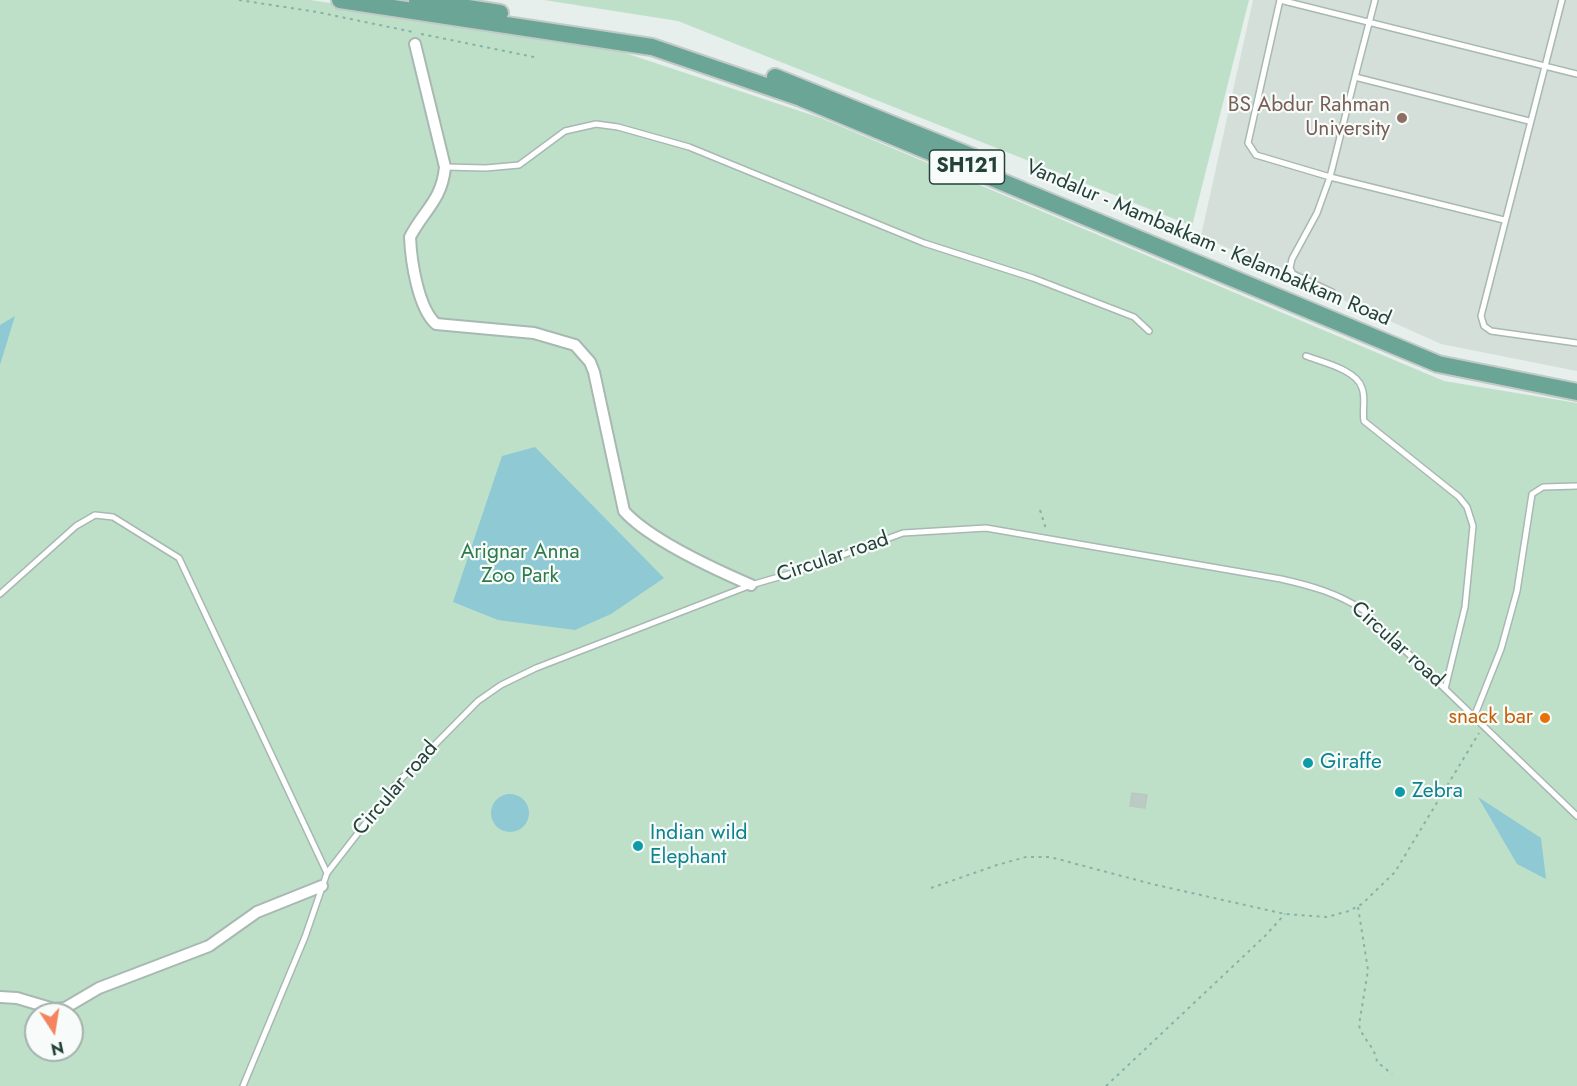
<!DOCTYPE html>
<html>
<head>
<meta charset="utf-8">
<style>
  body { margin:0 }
  #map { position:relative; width:1577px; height:1086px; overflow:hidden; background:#e6efeb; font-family:Jost,sans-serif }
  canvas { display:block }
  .north { position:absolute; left:24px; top:1002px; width:60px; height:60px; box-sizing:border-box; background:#f7fbf9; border:2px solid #a3b1ad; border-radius:50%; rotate:168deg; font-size:16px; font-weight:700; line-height:24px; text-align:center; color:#24423a }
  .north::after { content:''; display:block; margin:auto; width:21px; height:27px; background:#f4845f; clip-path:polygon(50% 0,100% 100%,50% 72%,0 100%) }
</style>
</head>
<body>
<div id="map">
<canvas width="1577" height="1086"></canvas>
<div class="north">N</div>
</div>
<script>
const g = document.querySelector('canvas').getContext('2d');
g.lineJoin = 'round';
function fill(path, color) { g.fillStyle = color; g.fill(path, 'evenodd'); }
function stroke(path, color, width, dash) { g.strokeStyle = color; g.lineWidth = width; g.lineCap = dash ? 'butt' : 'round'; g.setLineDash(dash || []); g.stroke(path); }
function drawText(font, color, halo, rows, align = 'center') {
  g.font = font + ' Jost,sans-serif'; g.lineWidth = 4.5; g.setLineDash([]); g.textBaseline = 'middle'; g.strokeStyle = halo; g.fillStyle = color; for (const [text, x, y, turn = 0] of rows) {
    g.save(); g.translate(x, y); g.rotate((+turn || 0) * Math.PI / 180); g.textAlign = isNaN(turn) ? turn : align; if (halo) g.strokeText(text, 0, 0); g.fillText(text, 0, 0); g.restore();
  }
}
const built = new Path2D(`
  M1253 0H1577V371L1441 344 1201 236Z`);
const green = new Path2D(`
  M0 0H310L592 42 821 118 1444 381 1577 403V1086H0ZM36 1014H72V1050H36Z
  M544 0H1249L1192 226 678 21Z`);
const water = new Path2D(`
  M15 316 0 365V325Z
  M535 447 664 578 611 614 575 630 498 620 453 602 502 456Z
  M491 813a19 19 0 1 1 38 0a19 19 0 1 1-38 0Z
  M1478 797 1541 838 1546 879 1517 864Z`);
const building = new Path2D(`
  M1132 793 1147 795 1145 808 1130 806Z`);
const path = new Path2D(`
  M239 0 317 12 413 32
  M421 34 534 57
  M1040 510 1046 529
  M931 888 997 865 1026 857H1050L1152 884 1285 914 1327 917 1349 911 1362 904 1395 872 1479 733
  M1358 907 1368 970 1359 1025C1362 1039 1375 1046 1377 1062L1392 1074
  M1106 1086 1265 936 1285 914`);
const lane = new Path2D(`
  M1280 0 1248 143 1256 155 1330 177 1317 213 1292 259 1290 268 1293 274 1332 292
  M1280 0 1577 74
  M1562 0 1481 316 1484 326 1491 331 1577 343
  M1355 77 1375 0
  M445 167 486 168 519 165 565 131 596 124 618 127 689 147 924 243 1033 278 1134 317 1149 331
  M1504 220 1330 177 1355 77 1529 121
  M1306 356C1322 362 1357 370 1362 388 1366 398 1362 411 1364 421L1459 497 1467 507 1473 526 1465 607 1445 689
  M0 594 76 526 95 515 113 517 179 558 327 873
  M1474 717 1501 649 1517 591 1532 494 1543 487 1577 486
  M243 1086 305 937 327 873 396 784 478 701 501 685 536 668 751 585 796 572 903 533 986 528 1281 579C1312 586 1337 593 1363 610L1577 816`);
const street = new Path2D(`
  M415 44 445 167C442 200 424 210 410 237 411 261 418 308 436 324L534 333 575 345 590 362 594 372 624 511C650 540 714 569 751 585
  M0 997 17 998 54 1009 65 1008 99 988 209 946 257 912 322 886`);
const primary = new Path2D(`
  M340 0 652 47 801 98 1438 364 1577 392
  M417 0 500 13
  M775 77 973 157`);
const markers = [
  [1402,118,6,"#8d6e63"],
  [1545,718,6,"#e8710a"],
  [1308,763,6,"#0f9aa8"],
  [1400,792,6,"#0f9aa8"],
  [638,846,6,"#0f9aa8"]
];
const shields = [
  [967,167,75]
];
const shieldNames = [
  ["SH121",967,167]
];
const educationNames = [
  ["BS Abdur Rahman",1390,106],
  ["University",1390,130]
];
const streetNames = [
  ["Vandalur - Mambakkam - Kelambakkam Road",1208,244,23],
  ["Circular road",833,558,-19],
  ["Circular road",1397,645,42],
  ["Circular road",396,789,-49]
];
const parkNames = [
  ["Arignar Anna",520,553],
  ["Zoo Park",520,577]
];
const foodNames = [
  ["snack bar",1533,718]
];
const cultureNames = [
  ["Giraffe",1320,763],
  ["Zebra",1412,792],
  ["Indian wild",650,834],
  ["Elephant",650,858]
];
fill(built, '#d4dfda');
fill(green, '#bfe0c8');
fill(water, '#8ec9d4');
fill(building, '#bbcac4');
stroke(building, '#b8c9c2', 1.5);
stroke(lane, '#a8b8b2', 8);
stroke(street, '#a8b8b2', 14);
stroke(primary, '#c2cac8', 20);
stroke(path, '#86b3a5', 2, [3, 4.5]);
stroke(lane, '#fff', 5);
stroke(street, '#fff', 10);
stroke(primary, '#6aa596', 16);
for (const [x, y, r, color] of markers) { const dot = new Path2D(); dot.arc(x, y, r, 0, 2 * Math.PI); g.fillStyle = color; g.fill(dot); stroke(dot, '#f7fbf9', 2); }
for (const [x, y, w] of shields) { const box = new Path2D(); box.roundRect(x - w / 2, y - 17, w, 34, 4.5); g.fillStyle = '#f7fbf9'; g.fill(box); stroke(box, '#24423a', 1.5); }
drawText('bold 20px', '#24423a', null, shieldNames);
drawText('21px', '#785e54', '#f7fbf9', educationNames, 'right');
drawText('21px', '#24423a', '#f7fbf9', streetNames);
drawText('21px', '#2d7a4b', '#f7fbf9', parkNames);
drawText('21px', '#c56008', '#f7fbf9', foodNames, 'right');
drawText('21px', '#0d838f', '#f7fbf9', cultureNames, 'left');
</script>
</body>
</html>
